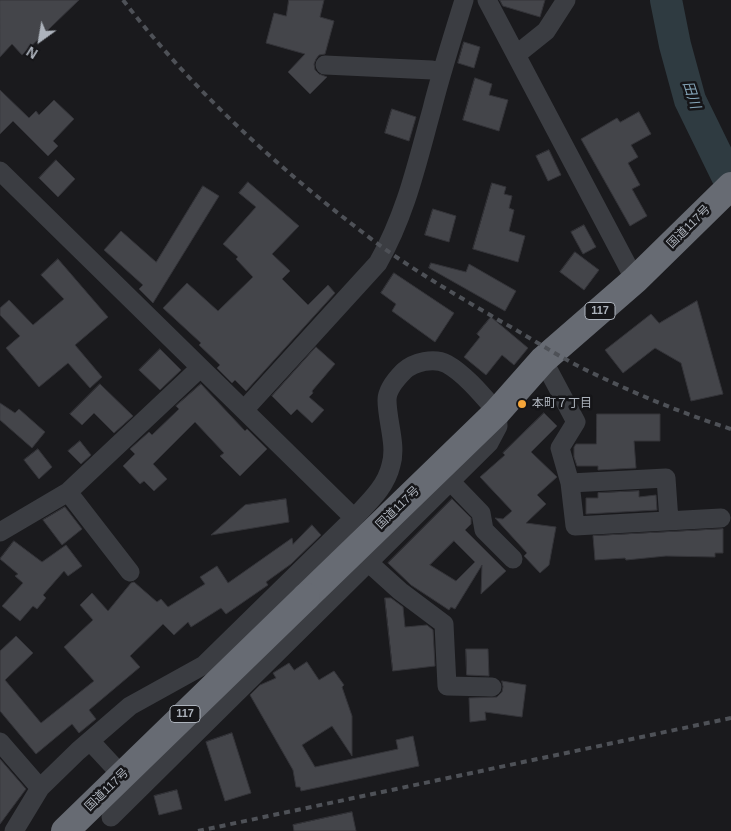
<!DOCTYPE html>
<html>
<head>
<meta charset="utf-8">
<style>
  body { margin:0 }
  #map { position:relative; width:731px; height:831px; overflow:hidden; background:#1a1a1d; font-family:Arial,sans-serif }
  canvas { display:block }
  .north { position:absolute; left:15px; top:15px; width:50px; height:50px; -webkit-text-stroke:4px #151518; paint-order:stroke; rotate:212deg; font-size:14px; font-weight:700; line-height:20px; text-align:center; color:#adb3bc }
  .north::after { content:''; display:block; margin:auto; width:18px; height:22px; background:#adb3bc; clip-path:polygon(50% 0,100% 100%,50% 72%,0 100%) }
</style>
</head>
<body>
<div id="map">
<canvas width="731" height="831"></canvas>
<div class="north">N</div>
</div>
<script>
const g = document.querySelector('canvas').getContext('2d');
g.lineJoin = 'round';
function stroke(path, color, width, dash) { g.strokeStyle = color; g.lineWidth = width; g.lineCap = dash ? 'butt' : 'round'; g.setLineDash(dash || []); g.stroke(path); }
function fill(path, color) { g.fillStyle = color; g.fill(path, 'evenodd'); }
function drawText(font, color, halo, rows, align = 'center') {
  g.font = font + ' Arial,"Noto Sans JP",sans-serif'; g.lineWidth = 5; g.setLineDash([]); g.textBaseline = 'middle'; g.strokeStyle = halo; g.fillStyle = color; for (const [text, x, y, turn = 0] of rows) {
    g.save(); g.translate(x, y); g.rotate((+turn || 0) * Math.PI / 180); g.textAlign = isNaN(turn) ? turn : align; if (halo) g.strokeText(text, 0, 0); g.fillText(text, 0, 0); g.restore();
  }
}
const river = new Path2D(`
  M666 0 675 45 690 100 731 184`);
const building = new Path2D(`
  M0 0H79L22 55 12 44 0 57Z
  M289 0H324L320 17 334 21 325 54 319 55 316 59 314 64 315 70 319 74 327 77 310 94 288 72 305 54 266 43 274 13 286 16Z
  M500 0H545L540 17 503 6Z
  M464 42 480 47 474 68 458 63Z
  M475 78 492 84 489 95 508 100 499 131 463 120Z
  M0 90 29 118 36 111 39 115 54 100 74 119 53 141 58 146 48 156 13 121 0 134Z
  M392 109 416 117 409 141 385 133Z
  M639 112 651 134 631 145 638 157 628 163 640 185 632 189 647 216 630 226 581 139 617 118 620 122Z
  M549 150 561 175 548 181 536 156Z
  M56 160 75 179 58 197 39 178Z
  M248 182 299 226 272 254 290 271 282 279 308 305 328 285 335 293 246 391 235 380 232 383 217 368 220 365 199 345 201 343 163 308 187 283 218 311 253 277 236 259 238 257 223 244 256 207 239 193Z
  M492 183 506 187 504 194 512 196 509 208 514 210 509 231 525 236 518 262 473 249Z
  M203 186 219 196 153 303 139 289 143 285 104 250 121 231 156 262Z
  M433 209 456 216 449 242 425 235Z
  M584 225 596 247 583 254 571 232Z
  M575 252 599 270 584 290 560 272Z
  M58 259 108 317 75 345 102 377 90 388 68 363 39 387 6 348 20 336 0 315V308L9 300 33 325 64 299 41 275Z
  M431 263 466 272 469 264 516 291 505 311 429 268Z
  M394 273 454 313 435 342 392 311 396 304 381 293Z
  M697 301 723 394 691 401 681 363 655 348 623 373 605 350 651 314 659 323Z
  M491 317 528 348 514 365 502 355 486 375 464 357 480 337 477 334Z
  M316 347 335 364 312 391 313 393 309 397 324 410 312 423 297 409 291 415 272 396Z
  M160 349 181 370 160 390 139 370Z
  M100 384 133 416 114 433 94 413 82 425 70 414Z
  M201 384 245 431 247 429 267 449 240 476 220 456 224 453 195 422 153 464 167 479 154 491 144 481 140 484 123 466 135 454 130 449 149 432 152 435 179 409 176 406Z
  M0 403 15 413 19 409 45 432 32 448 0 420Z
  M544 413 557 426 531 452 557 477 537 495 546 504 526 523 556 527 549 565 540 573 524 556 527 553 495 518 503 519 512 511 480 477 505 455 503 453Z
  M597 414H660V441H634L636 468 598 470V466H577L574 457V447L576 444H596Z
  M80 441 91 455 81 464 68 451Z
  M38 449 52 467 39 479 24 460Z
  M639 491V497L656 495 657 510 586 514V498H598V493Z
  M286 499 289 522 211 535 245 505Z
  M452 499 471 518V524L465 530 506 571 481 594 482 565 455 609 451 607 449 610 411 585 388 563ZM454 541 475 562 456 581 430 565Z
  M65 507 82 529 62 545 43 520Z
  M312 525 321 535 291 564 266 582 268 585 226 614 221 608 191 627 188 622 174 635 163 624 130 656 140 667 89 710 96 719 79 733 72 724 36 754 0 711V651L16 636 33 653 5 680 41 723 94 681 64 647 93 620 80 605 92 593 108 611 131 583 134 582 157 602 161 599 168 607 205 584 200 577 217 566 228 583 292 538 293 544Z
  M723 529V553H715V557L666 556 626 560 625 558 595 560 593 536Z
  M14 541 42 562 66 545 82 566 68 576 64 571 43 595 46 598 37 609 33 606 20 621 2 606 23 583 15 576 18 574 0 559Z
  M385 598H391L403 607 405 627 427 625 433 630 435 666 393 671Z
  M466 649H488L489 676 467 675Z
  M307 662 319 680 334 671 344 685 342 687 352 716V756L332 726 302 745 315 767 398 749 396 740 413 736 419 766 301 791 300 787H296L293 770 250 695 260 685 276 678 273 673 289 663 294 670Z
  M502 681 526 685 522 717 485 712 486 720 470 722 469 698 497 697 502 692 503 687Z
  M232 733 251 793 225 801 206 742Z
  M0 759 26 789 0 824Z
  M177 790 182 809 159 815 154 796Z
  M352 812 356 831H294L293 825Z`);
const minor = new Path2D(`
  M487 0 635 280
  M516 55 546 31 566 0
  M325 65 432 70 442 72
  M0 171 354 518C369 502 386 487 391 465 397 445 387 421 387 400 387 390 397 378 404 371 414 362 434 357 447 364 465 374 483 396 497 412L498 426 489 443 111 817
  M543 360 576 422 560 448 570 483 575 526 721 518
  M244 410 378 263C406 214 417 163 432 109 441 73 453 36 464 0
  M451 482 481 513 484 530 513 559
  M570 483 666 478 669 521
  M68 492 130 572
  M0 532 68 492 200 368
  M369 563 400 591 444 624 447 686 492 687
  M90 741 129 783
  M0 742 40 788
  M14 831 40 788 78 751 130 706 204 665 354 518`);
const highway = new Path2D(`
  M306 597 497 412 543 360 635 280 731 186`);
const rail = new Path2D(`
  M123 0C194 92 281 171 374 241 414 271 458 296 502 322 529 337 556 355 584 369 631 392 681 413 731 429
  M198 831 731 718`);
const highwayBridge = new Path2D(`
  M65 831 306 597`);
const markers = [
  [522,404,5,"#f5a539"]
];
const shields = [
  [600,311,30],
  [185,714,30]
];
const shieldNames = [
  ["117",600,311],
  ["117",185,714]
];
const streetNames = [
  ["国道117号",689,227,-45],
  ["国道117号",398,508,-44],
  ["国道117号",107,790,-44]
];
const poiNames = [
  ["本町７丁目",532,404]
];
const waterNames = [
  ["田川",691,95,72]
];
stroke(river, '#2f3b41', 32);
fill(building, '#44454a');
stroke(building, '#343439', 1);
stroke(minor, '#3b3d42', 19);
stroke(highway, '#676b73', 28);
stroke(rail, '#4e5157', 4, [6, 5]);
stroke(highwayBridge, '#676b73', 28);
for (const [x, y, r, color] of markers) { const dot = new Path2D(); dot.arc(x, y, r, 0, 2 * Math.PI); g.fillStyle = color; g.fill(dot); stroke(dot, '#151518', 2); }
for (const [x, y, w] of shields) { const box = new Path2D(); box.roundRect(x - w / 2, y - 8.5, w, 17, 4); g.fillStyle = '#151518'; g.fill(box); stroke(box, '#adb3bc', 1); }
drawText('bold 11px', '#adb3bc', null, shieldNames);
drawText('12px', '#adb3bc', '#151518', streetNames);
drawText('12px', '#adb3bc', '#151518', poiNames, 'left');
drawText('italic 14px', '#84a4b7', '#151518', waterNames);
</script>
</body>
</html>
